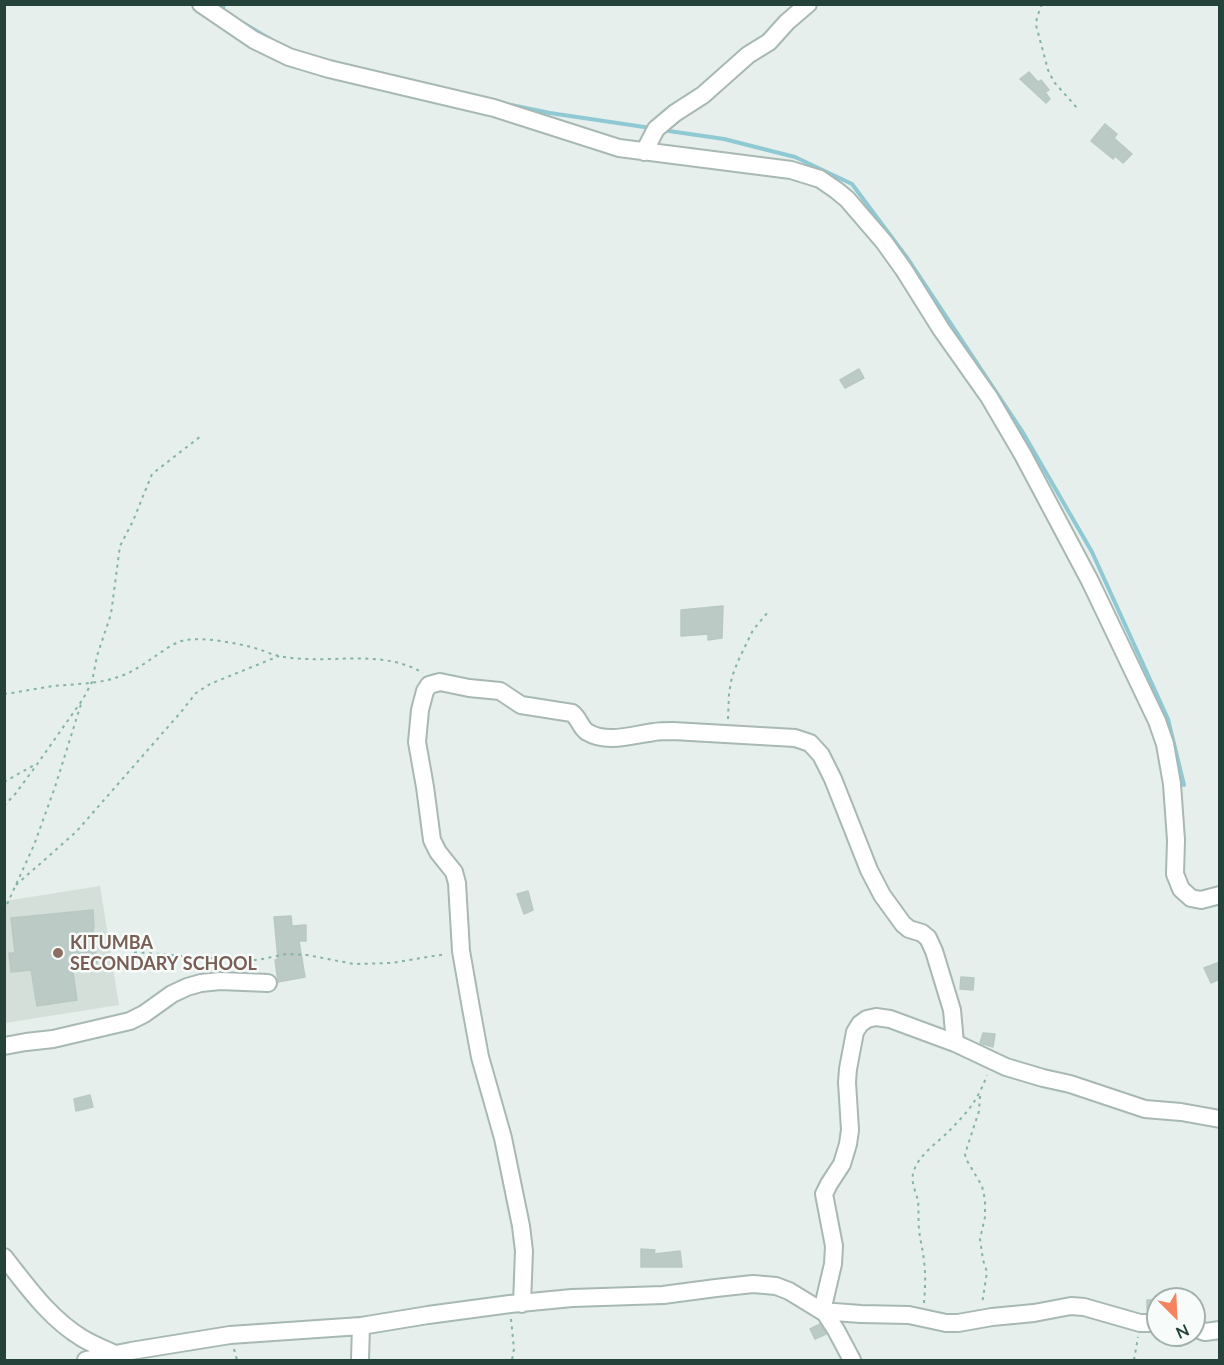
<!DOCTYPE html>
<html>
<head>
<meta charset="utf-8">
<style>
  body { margin:0 }
  #map { position:relative; width:1224px; height:1365px; overflow:hidden; background:#e6efeb; font-family:Lato,sans-serif }
  canvas { display:block }
  .frame { position:absolute; inset:0; border:6px solid #24423a; pointer-events:none }
  .north { position:absolute; left:1146px; top:1287px; width:60px; height:60px; box-sizing:border-box; background:#f7fbf9; border:2px solid #a3b1ad; border-radius:50%; rotate:156deg; font-size:16px; font-weight:700; line-height:24px; text-align:center; color:#24423a }
  .north::after { content:''; display:block; margin:auto; width:21px; height:27px; background:#f4845f; clip-path:polygon(50% 0,100% 100%,50% 72%,0 100%) }
</style>
</head>
<body>
<div id="map">
<canvas width="1224" height="1365"></canvas>
<div class="frame"></div>
<div class="north">N</div>
</div>
<script>
const g = document.querySelector('canvas').getContext('2d');
g.lineJoin = 'round';
function fill(path, color) { g.fillStyle = color; g.fill(path, 'evenodd'); }
function stroke(path, color, width, dash) { g.strokeStyle = color; g.lineWidth = width; g.lineCap = dash ? 'butt' : 'round'; g.setLineDash(dash || []); g.stroke(path); }
function drawText(font, color, halo, rows, align = 'center') {
  g.font = font + ' Lato,sans-serif'; g.lineWidth = 5; g.setLineDash([]); g.textBaseline = 'middle'; g.strokeStyle = halo; g.fillStyle = color; for (const [text, x, y, turn = 0] of rows) {
    g.save(); g.translate(x, y); g.rotate((+turn || 0) * Math.PI / 180); g.textAlign = isNaN(turn) ? turn : align; if (halo) g.strokeText(text, 0, 0); g.fillText(text, 0, 0); g.restore();
  }
}
const built = new Path2D(`
  M100 886 119 1005 5 1023V901Z`);
const stream = new Path2D(`
  M222 11 224 4
  M243 23 270 39
  M511 105 550 113 651 128
  M662 130 724 139 795 157 852 184 908 259 1022 431 1092 552 1168 719 1184 785`);
const building = new Path2D(`
  M1029 72 1038 82 1041 80 1049 90 1045 92 1050 99 1046 103 1020 79Z
  M1105 124 1117 134 1114 138 1132 154 1123 163 1115 156 1113 159 1091 141Z
  M859 369 864 378 845 388 840 380Z
  M723 606 722 638 708 640V634L681 636V610Z
  M528 891 533 910 524 914 517 894Z
  M93 910 94 928H93L97 963 72 966 77 1000 37 1006 31 970 11 972 9 953H15L11 918Z
  M291 916 292 926 306 925V941H299L305 977 278 982 275 960 278 959 274 917Z
  M1220 962V979L1211 983 1204 968Z
  M961 977 974 978 973 990 960 989Z
  M983 1033 995 1034 993 1047 980 1043Z
  M90 1095 93 1107 76 1111 74 1099Z
  M641 1249 655 1250 654 1254 680 1251 682 1267H641Z
  M1147 1300H1158V1310L1147 1309Z
  M820 1324 826 1334 815 1339 810 1329Z`);
const path = new Path2D(`
  M1042 4 1037 17 1036 25 1048 70 1054 82 1078 109
  M4 694C21 692 38 688 54 686 75 684 98 684 118 677 132 673 145 663 157 655 166 649 175 642 185 640 205 637 238 643 258 649 265 651 272 655 279 656 327 666 379 647 423 673
  M728 719 729 693 732 677 738 661 753 630 768 612
  M4 782 36 764
  M4 806 16 793 38 763 83 699 92 682 97 656 111 614 120 546 133 521 152 474 201 436
  M16 885 76 832 181 712 196 693 210 684 279 656
  M4 911 34 845 55 787 82 701
  M134 952 220 959 258 960 286 954 307 955 354 964 391 963 446 954
  M980 1096 979 1111 965 1154 966 1159 982 1186 985 1200V1217L980 1239 983 1260 987 1272 982 1304
  M924 1303C925 1289 926 1275 924 1261 923 1250 920 1240 919 1229 918 1220 919 1210 918 1201 916 1192 911 1183 913 1174 917 1155 939 1142 951 1129 969 1110 978 1100 987 1075
  M511 1319 514 1349 512 1360
  M234 1349 237 1360
  M1134 1360 1138 1337`);
const minor = new Path2D(`
  M201 4 254 40 289 57 329 69 494 108 619 148 791 170 820 179 836 190 847 199 884 242 904 270 941 329 989 397 1023 455 1090 581 1157 721 1165 744 1172 784 1176 840 1175 874 1181 889 1191 898 1201 900 1220 895
  M644 152 656 129 675 113 703 95 748 55 769 42 787 22 808 4
  M4 1046 26 1042 53 1039 130 1021 144 1014 172 994 187 987 201 983 220 981 268 983
  M4 1257C27 1286 49 1318 82 1338 92 1344 104 1349 115 1354
  M522 1304 524 1251 521 1226 503 1138 480 1057 471 1008 461 951 457 883 454 872 438 852 432 840 425 787 417 742 420 710 425 691 429 685 440 682 469 688 500 691 521 705 572 713C579 718 580 727 587 732 607 744 632 735 654 732 660 731 667 731 673 731L795 738 810 743 821 755 833 779 869 870 882 895 903 924 909 929 922 933 928 938 934 951 952 1010 955 1043
  M822 1311 833 1264 834 1246 824 1194 829 1184 842 1164 848 1144 850 1130 847 1082 848 1069 855 1032 860 1024 867 1019 876 1017 890 1019 955 1043 1006 1067 1043 1078 1070 1084 1145 1109 1181 1112 1220 1119
  M825 1313 834 1312 861 1314 909 1315 946 1323H958L992 1317 1034 1313 1071 1306 1084 1307 1140 1323H1158
  M1194 1328 1205 1332 1220 1330
  M86 1360 131 1351 230 1335 361 1326 428 1315 510 1304 572 1298 663 1295 716 1288 753 1284 776 1286 789 1291 825 1313 836 1330 852 1360
  M360 1360 361 1326`);
const markers = [
  [58,953,6,"#8d6e63"]
];
const educationNames = [
  ["KITUMBA",70,943],
  ["SECONDARY SCHOOL",70,964]
];
fill(built, '#d4dfda');
stroke(stream, '#8ec9d4', 4);
fill(building, '#bbcac4');
stroke(building, '#b8c9c2', 1.5);
stroke(minor, '#a8b8b2', 20);
stroke(path, '#86b3a5', 2, [3, 4.5]);
stroke(minor, '#fff', 16);
for (const [x, y, r, color] of markers) { const dot = new Path2D(); dot.arc(x, y, r, 0, 2 * Math.PI); g.fillStyle = color; g.fill(dot); stroke(dot, '#f7fbf9', 2); }
drawText('bold 18px', '#785e54', '#f7fbf9', educationNames, 'left');
</script>
</body>
</html>
